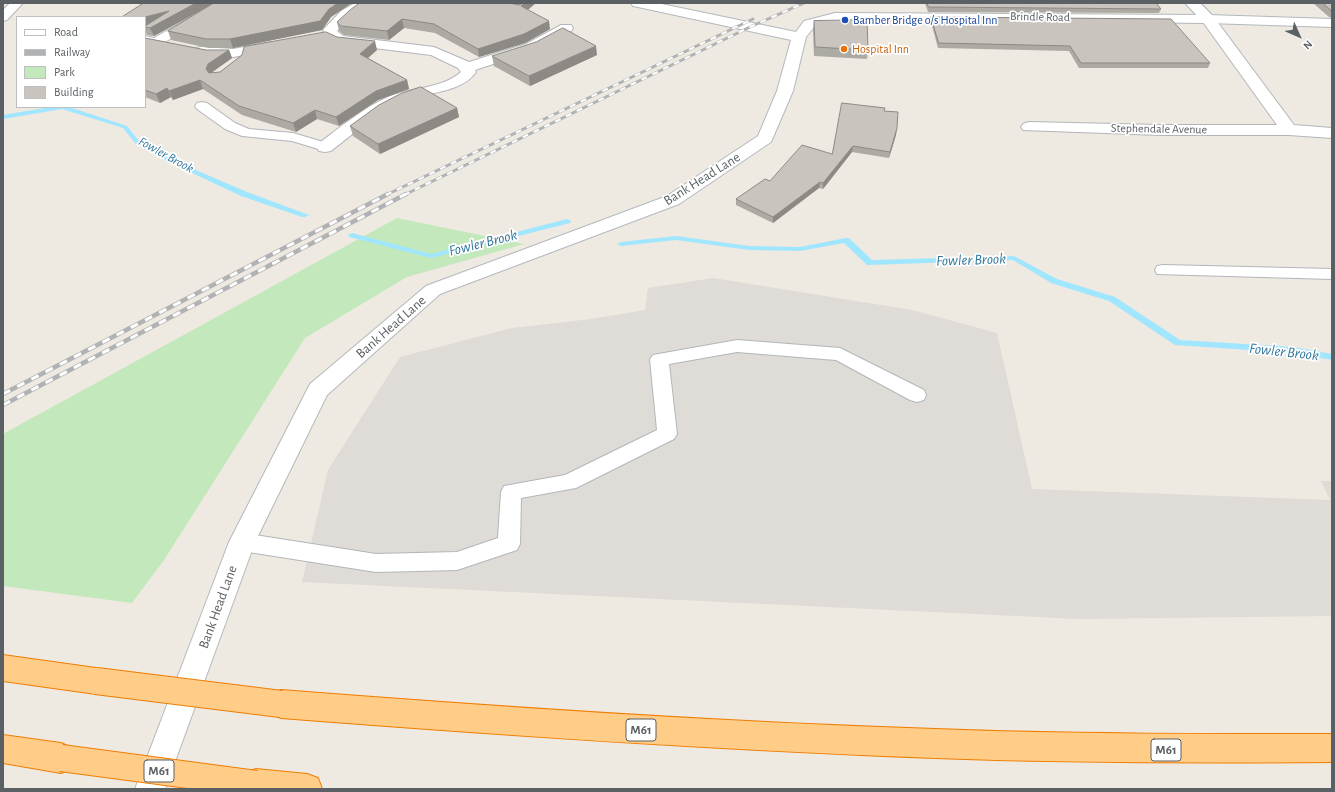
<!DOCTYPE html>
<html>
<head>
<meta charset="utf-8">
<style>
  body { margin:0 }
  #map { position:relative; width:1335px; height:792px; overflow:hidden; background:#eee9e1; font-family:"Alegreya Sans",sans-serif }
  canvas { display:block }
  .frame { position:absolute; inset:0; border:4px solid #5a6064; pointer-events:none }
  .legend { position:absolute; left:16px; top:16px; width:130px; height:92px; box-sizing:border-box; background:#fff; border:1px solid #bdbfc1; margin:0; padding:5px 7px; list-style:none; font-size:12px; color:#5a6064 }
  .legend li { display:flex; align-items:center; gap:8px; height:20px }
  .legend b { width:20px; border:1px solid #bdbfc1 }
  .north { position:absolute; left:1279px; top:16px; width:40px; height:40px; -webkit-text-stroke:3px #fff; paint-order:stroke; rotate:135deg; font-size:11px; font-weight:700; line-height:16px; text-align:center; color:#5a6064 }
  .north::after { content:''; display:block; margin:auto; width:14px; height:18px; background:#5a6064; clip-path:polygon(50% 0,100% 100%,50% 72%,0 100%) }
</style>
</head>
<body>
<div id="map">
<canvas width="1335" height="792"></canvas>
<div class="frame"></div>
<ul class="legend">
<li><b style="height:5px;background:#fff"></b>Road</li>
<li><b style="height:5px;background:#b1b2b3"></b>Railway</li>
<li><b style="height:11px;background:#c3e8bb"></b>Park</li>
<li><b style="height:11px;background:#c9c4be"></b>Building</li>
</ul>
<div class="north">N</div>
</div>
<script>
const g = document.querySelector('canvas').getContext('2d');
g.lineJoin = 'round';
function fill(path, color) { g.fillStyle = color; g.fill(path, 'evenodd'); }
function stroke(path, color, width, dash) { g.strokeStyle = color; g.lineWidth = width; g.lineCap = dash ? 'butt' : 'round'; g.setLineDash(dash || []); g.stroke(path); }
function drawText(font, color, halo, rows, align = 'center') {
  g.font = font + ' "Alegreya Sans",sans-serif'; g.lineWidth = 3.5; g.setLineDash([]); g.textBaseline = 'middle'; g.strokeStyle = halo; g.fillStyle = color; for (const [text, x, y, turn = 0] of rows) {
    g.save(); g.translate(x, y); g.rotate((+turn || 0) * Math.PI / 180); g.textAlign = isNaN(turn) ? turn : align; if (halo) g.strokeText(text, 0, 0); g.fillText(text, 0, 0); g.restore();
  }
}
const industrial = new Path2D(`
  M713 278 912 310 997 333 1032 489 1330 500 1321 481H1332V616L1080 619 302 582 328 470 400 357 512 328 591 319 645 310 648 288Z`);
const green = new Path2D(`
  M397 218 524 244 407 277 305 338 164 560 132 603 3 586V434Z`);
const stream = new Path2D(`
  M51 107H69L127 126 139 141 175 161 247 192 309 215 305 217H302L241 196 171 163 135 143 123 128 62 109 3 119V115Z
  M567 219 571 221 570 223 431 258 349 237 348 235 352 233 431 254Z
  M676 236 749 246 800 247 846 238H849L872 260 1014 256 1057 279 1115 297 1180 340 1293 347 1332 354V360L1293 353 1175 345 1109 301 1051 283 1013 260 870 265H867L844 243 800 251 749 250 676 240 621 246 617 244 621 242Z`);
const lane = new Path2D(`
  M10 3H23L7 20 3 21V10Z
  M191 17 197 21 195 24 160 45 145 44V36L154 38Z
  M202 102 207 103 235 123 249 129 293 133 330 144 332 147 330 150 325 151 292 141 242 136 225 129 197 109 195 106 197 103Z
  M1163 265 1332 269V279L1157 274 1155 270 1157 266Z
  M737 340 840 348 924 390 926 395 924 400 917 402 910 400 836 360 737 352 669 364 677 434 674 439 576 488 521 498 520 544 517 550 457 570 376 572 242 551 234 548 231 542 234 536 242 533 376 554 457 552 498 538 501 492 504 486 565 475 657 430 650 359 653 355Z`);
const street = new Path2D(`
  M355 3H372L351 17 337 31 343 36 434 47 469 62 526 44 561 25H571L573 28 571 31 536 50 475 70 476 72C463 91 433 92 413 98 382 107 356 132 331 151L325 152 319 151 317 147 319 143C341 127 363 108 388 97 411 87 442 89 461 72L458 68 431 55 334 43 326 37 323 30 341 11Z
  M1185 3H1200L1213 16 1294 125 1332 128V138L1289 135H1160L1023 130 1021 127 1023 124 1029 122 1160 125H1277L1203 22Z
  M271 42 276 43 278 46 276 49 233 57 201 55 196 54 194 51 196 48 201 47 233 49Z`);
const secondary = new Path2D(`
  M631 3H657L796 32 804 21 835 13 1208 15 1332 19V27L1208 23 892 20 835 21 814 27 806 37 793 91 771 142 679 204 440 294 327 395 255 542 165 789H135L229 542 310 384 426 286 667 196 758 136 777 91 791 40 638 7 633 6Z`);
const highway = new Path2D(`
  M3 655 96 668 106 672 110 681 106 690 96 694 3 681Z
  M281 690C499 707 717 722 935 729 1068 734 1200 734 1332 734V762C1200 763 1068 763 935 758 717 750 499 735 281 718L271 714 267 704 271 694Z
  M3 735 61 743 72 748 76 758 72 768 61 773 3 763Z
  M256 769 307 774 318 778 322 789H243L241 784 245 773Z`);
const railFar1 = new Path2D(`
  M386 195 753 19
  M404 195 750 27 804 3`);
const rail = new Path2D(`
  M3 394 388 194
  M3 405 406 194`);
const highwayBridge = new Path2D(`
  M96 681 281 704
  M61 758 256 784`);
const wall = new Path2D(`
  M144 3H352L331 17 322 30 233 48H209L171 40 168 31 212 4 154 36 147 35 145 30V17Z
  M513 3H536L528 10 550 29 525 43 479 57 435 33 404 28 389 40 344 35 339 31 337 22 520 4Z
  M925 3H1156L1161 9 1159 13 928 12Z
  M1313 3H1332V18L1329 17Z
  M931 17 1210 63 1208 68H1079L1069 51 938 48 931 22Z
  M814 21 868 50 867 59 814 56 813 30Z
  M337 37 377 50 368 58 407 80 409 89 378 100 339 126 317 119 296 132 242 115 203 89 173 100 171 97 160 103 145 97V38L206 50H229L232 58 211 73 220 72Z
  M597 55 530 86 494 66 492 56Z
  M457 108 459 117 380 154 353 136 350 126Z
  M884 111 896 135 889 158 852 152 823 189 819 188 773 223 736 205V199L770 181 832 154Z`);
const shadedWall = new Path2D(`
  M196 3H212L213 4 154 36 150 28 145 27V17Z
  M338 3H352L331 17 322 30 233 48 230 39 329 9Z
  M525 3H536L522 14 521 6Z
  M402 19 404 28 389 40 387 31Z
  M549 21 550 29 525 43 479 57 478 49Z
  M375 41 377 50 362 63 360 54Z
  M596 46 597 55 530 86 529 76Z
  M229 50 232 58 211 73 210 77 206 69 208 64Z
  M200 80 203 89 173 100 169 91Z
  M407 80 409 89 378 100 339 126 336 117 376 91Z
  M167 88 171 97 160 103 156 94Z
  M457 108 459 117 380 154 378 144Z
  M315 110 317 119 296 132 293 123Z
  M897 128 896 135 889 158 890 152Z
  M853 146 852 152 823 189V183Z
  M820 182 819 188 773 223V217Z`);
const building = new Path2D(`
  M144 3H196L150 28 145 27V26L169 11 145 17H122Z
  M214 3H338L329 9 320 21 230 39H206L168 31Z
  M360 3H509L519 5 523 3H525L521 6 549 21 524 34 478 49 434 24 402 19 387 31 341 26 337 22 350 10Z
  M927 3H1156L1161 9 929 7Z
  M1323 3H1332V11Z
  M931 17 1171 19 1210 63H1081L1070 46 939 43Z
  M867 20 868 50 815 47 814 21Z
  M563 28 596 46 529 76 492 56 536 42Z
  M326 32 337 37 375 41 360 54 407 80 376 91 336 117 315 110 293 123 239 106 200 80 169 91 167 88 156 94 145 90V38L206 50H229L208 64 206 69 209 73 220 72 242 55 244 47Z
  M421 87 457 108 378 144 350 126 379 105 400 94Z
  M842 103 885 108 884 111 898 112 897 128 890 152 853 146 823 183 820 182 773 217 736 199 765 179 770 181 802 145 832 154Z`);
const markers = [
  [845,20,4,"#1a4fb4"],
  [844,49,4,"#e8710a"]
];
const farStreetnames = [
  ["Brindle Road",1040,17,1],
  ["Stephendale Avenue",1159,129,1]
];
const farTransitnames = [
  ["Bamber Bridge o/s Hospital Inn",853,20]
];
const farFoodnames = [
  ["Hospital Inn",852,49]
];
const farWaternames = [
  ["Fowler Brook",166,155,29]
];
const shields = [
  [641,730,30],
  [1166,750,30],
  [159,771,30]
];
const shieldNames = [
  ["M61",641,730],
  ["M61",1166,750],
  ["M61",159,771]
];
const streetNames = [
  ["Bank Head Lane",702,179,-32],
  ["Bank Head Lane",391,327,-41],
  ["Bank Head Lane",218,607,-70]
];
const waterNames = [
  ["Fowler Brook",483,243,-14],
  ["Fowler Brook",971,260,-2],
  ["Fowler Brook",1284,352,6]
];
fill(industrial, '#dfdbd6');
fill(green, '#c3e8bb');
fill(stream, '#a1e6ff');
stroke(lane, '#b2b6ba', 2);
stroke(street, '#b2b6ba', 2);
stroke(secondary, '#b3b9bd', 2);
stroke(highway, '#f07d00', 2);
fill(lane, '#fff');
fill(street, '#fff');
fill(secondary, '#fff');
fill(highway, '#ffcd88');
stroke(railFar1, '#b1b2b3', 3);
stroke(rail, '#b1b2b3', 4.5);
stroke(railFar1, '#fff', 2, [6]);
stroke(rail, '#fff', 3, [8]);
stroke(highwayBridge, '#f07d00', 28, []);
stroke(highwayBridge, '#ffcd88', 26);
fill(wall, '#ada9a3');
fill(shadedWall, '#8d8985');
fill(building, '#c9c4be');
stroke(building, '#8d8985', 1);
for (const [x, y, r, color] of markers) { const dot = new Path2D(); dot.arc(x, y, r, 0, 2 * Math.PI); g.fillStyle = color; g.fill(dot); stroke(dot, '#fff', 1.5); }
drawText('12px', '#5a6064', '#fff', farStreetnames);
drawText('12px', '#164399', '#fff', farTransitnames, 'left');
drawText('12px', '#c56008', '#fff', farFoodnames, 'left');
drawText('italic 13px', '#30779d', '#fff', farWaternames);
for (const [x, y, w] of shields) { const box = new Path2D(); box.roundRect(x - w / 2, y - 11, w, 22, 3); g.fillStyle = '#fff'; g.fill(box); stroke(box, '#5a6064', 1); }
drawText('bold 13px', '#5a6064', null, shieldNames);
drawText('14px', '#5a6064', '#fff', streetNames);
drawText('italic 15px', '#30779d', '#fff', waterNames);
</script>
</body>
</html>
